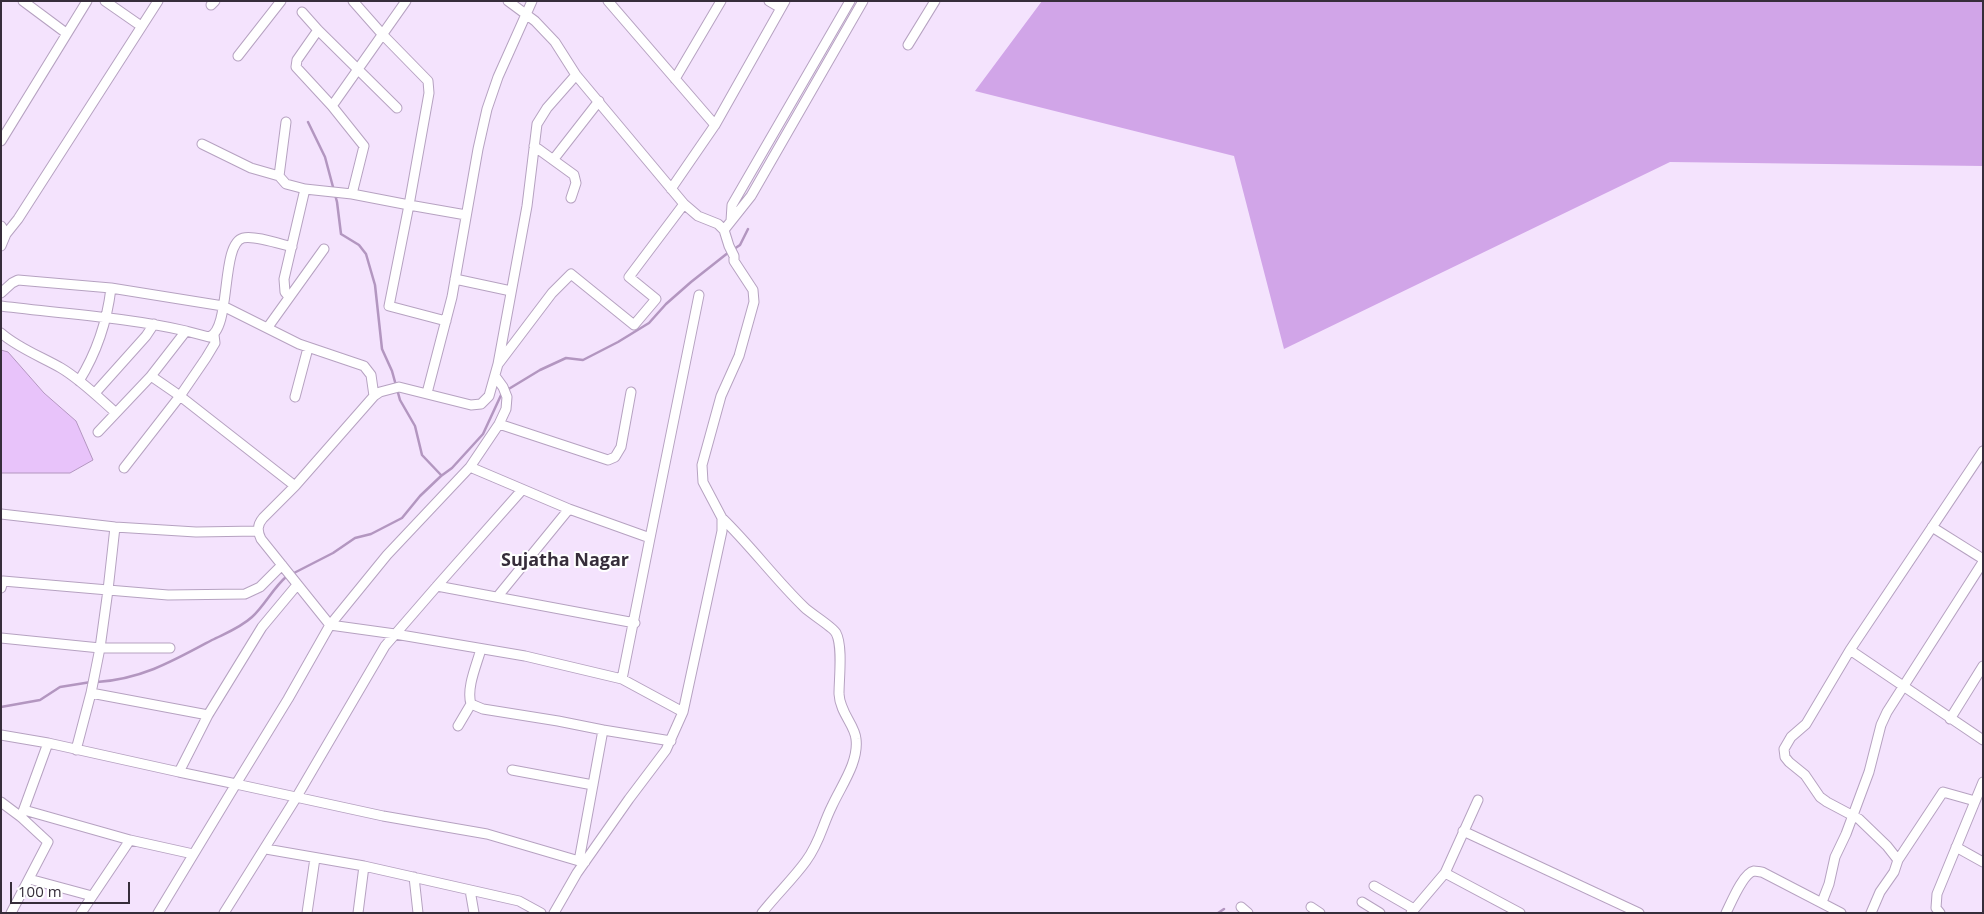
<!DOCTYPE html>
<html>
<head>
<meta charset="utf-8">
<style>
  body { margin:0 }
  #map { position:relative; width:1984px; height:914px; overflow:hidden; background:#f4e3fd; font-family:"Open Sans",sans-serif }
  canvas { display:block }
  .frame { position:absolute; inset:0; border:2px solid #362d3a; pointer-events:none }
  .scale { position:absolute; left:10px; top:882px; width:120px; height:22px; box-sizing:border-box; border:2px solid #362d3a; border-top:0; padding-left:6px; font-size:15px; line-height:18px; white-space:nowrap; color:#362d3a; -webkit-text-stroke:4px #fff; paint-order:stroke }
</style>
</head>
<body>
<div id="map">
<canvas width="1984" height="914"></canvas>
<div class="frame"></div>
<div class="scale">100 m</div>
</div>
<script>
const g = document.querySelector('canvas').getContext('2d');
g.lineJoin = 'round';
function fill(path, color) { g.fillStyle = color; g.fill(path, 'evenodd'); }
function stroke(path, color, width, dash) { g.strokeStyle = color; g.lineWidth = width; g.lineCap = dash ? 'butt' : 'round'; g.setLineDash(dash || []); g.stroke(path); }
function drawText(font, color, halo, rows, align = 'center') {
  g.font = font + ' "Open Sans",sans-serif'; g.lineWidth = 4; g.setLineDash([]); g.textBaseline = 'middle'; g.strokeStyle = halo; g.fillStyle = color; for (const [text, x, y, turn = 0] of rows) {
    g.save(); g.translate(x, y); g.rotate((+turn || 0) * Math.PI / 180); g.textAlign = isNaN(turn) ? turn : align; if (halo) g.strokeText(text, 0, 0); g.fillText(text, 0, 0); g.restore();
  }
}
const green = new Path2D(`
  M1042 1H1983V166L1670 162 1284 349 1234 156 975 91Z`);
const water = new Path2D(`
  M1 350 8 352 44 393 76 421 93 460 70 473H1Z`);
const stream = new Path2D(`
  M308 122 325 157 337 202 341 234 359 245 366 254 375 285 382 349 392 371 400 400 415 426 422 455 441 475
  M734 249 740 245 748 229
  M507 390 540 370 566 358 583 360 618 342 649 323 666 304 691 282 729 252
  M292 574 333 553 355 538 371 534 402 518 420 496 441 476 452 468 483 434 502 393
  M97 682C142 679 173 661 212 640 226 633 240 628 252 617 265 605 273 588 287 576
  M1 707 40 700 60 687 91 682
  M1218 913 1224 909`);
const street = new Path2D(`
  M23 1 66 33
  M105 1 141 26
  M508 1 535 21 555 42 576 75 684 204 698 216 718 224 724 230 729 246 734 256V261L753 290 754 302 739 356 721 396 702 465 703 482 722 518V531L683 712 622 679 525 656 395 634 330 625 261 539C257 531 257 525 263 518L295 486 374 396 380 392 399 387 471 405 481 404 489 396 498 364 527 206 537 124 547 108 576 75
  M608 1 715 125
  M769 1 781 8
  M211 5 215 1
  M302 12 318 30 397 108
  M318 30 297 60 296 67 332 106 364 146 352 194
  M908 45 935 1
  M238 56 281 1
  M675 79 721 1
  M332 106 406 1
  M286 122 279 176 286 184 305 189
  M1 141 87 1
  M202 144 251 168 279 176
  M534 146 574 175 576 183 571 198
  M553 160 599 101
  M671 189 715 125 785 1
  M731 221 732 205 850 1
  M1 226 6 234 1 246
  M724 230 751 196 863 1
  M6 234 18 219 158 1
  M455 279 511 291
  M1 293 12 283 18 280 111 288 223 306 299 344 364 366 371 375 374 396
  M289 297 285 292 284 279 305 189 352 194 409 205 429 93 428 81 383 35 353 1
  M1 306C63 314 125 317 186 331L151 376 180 396 295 486
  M446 321 389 306 409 205 466 215
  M268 327 324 249
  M186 331 209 337C232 329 220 244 243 238 254 235 280 244 292 247
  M1 333C18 348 42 357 61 368 81 380 98 397 115 412
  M499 363 552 293 571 274 634 325 656 299 629 277 684 204
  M495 376 503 387 507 397 506 409 499 424 470 467 387 555 330 625 288 699 236 784 383 816 487 834 579 861
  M79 381C97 352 107 322 111 288
  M95 393 146 336 154 324
  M427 393 452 297 478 149 487 109 498 77 532 1
  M295 397 308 348
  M499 424 608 460 615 457 621 447 631 392
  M98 432 151 376
  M470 467 569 509 650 538 622 679
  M124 468 180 396 206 358 215 343 214 335
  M1 514 115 527 196 532 258 531
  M722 518C751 546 775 579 804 607 811 614 833 627 836 633 843 646 839 678 839 694 840 713 855 725 856 739 859 762 841 786 832 806 822 826 820 842 806 861 793 879 776 895 762 913
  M1932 527 1983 559
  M650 538 699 295
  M437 586 635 623
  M1 588 3 581 108 590 115 527
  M498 596 569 509
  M1 638 100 648H170
  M481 649C477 664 466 688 471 704L483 709 558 721 603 730 579 861 585 862
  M1850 650 1983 740
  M208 715 262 627 297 585
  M1950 719 1983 666
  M458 726 471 704
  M603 730 671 741
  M1 735 48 743
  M76 750 91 693
  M512 770 593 785
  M1 802 21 817 48 842 11 913
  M24 810 130 840 81 913
  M21 817 48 743 179 772 208 715 91 693 100 648 108 590 168 595 245 594 260 587 282 565
  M1463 831 1639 913
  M130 840 193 854
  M1956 847 1983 862
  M266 849 364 866 519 901 541 913
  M1898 860 1887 846 1859 819 1827 802 1820 797 1805 775 1789 762 1785 757 1784 749 1791 737 1806 724 1850 650 1983 451
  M1445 873 1520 913
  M414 877 418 913
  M29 879 92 896
  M1374 886 1414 909
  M470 890 474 913
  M1362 902 1380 913
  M1822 902 1829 884 1835 857 1846 834 1869 772 1881 725 1887 712 1983 562
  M1241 907 1248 913
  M1311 907 1320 913
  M158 913 236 784 179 772
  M224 913 296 798 385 646 437 586 522 490
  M307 913 315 858
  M358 913 364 866
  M554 913 577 873 629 799 666 750 683 712
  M1411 913 1445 873 1478 800
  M1726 913C1731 903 1743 873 1754 871 1756 871 1760 872 1762 872L1841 913
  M1871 913 1880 892 1894 872 1898 860 1943 792 1975 801
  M1940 913 1936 908 1937 894 1983 782`);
const neighbourhoodNames = [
  ["Sujatha Nagar",565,561]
];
fill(green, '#d1a5e8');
fill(water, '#e8c3fa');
stroke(water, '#b396c0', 1);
stroke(stream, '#b396c0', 2.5);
stroke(street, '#b6a2c1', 11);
stroke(street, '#fff', 9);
drawText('bold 18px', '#362d3a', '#fff', neighbourhoodNames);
</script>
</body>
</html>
